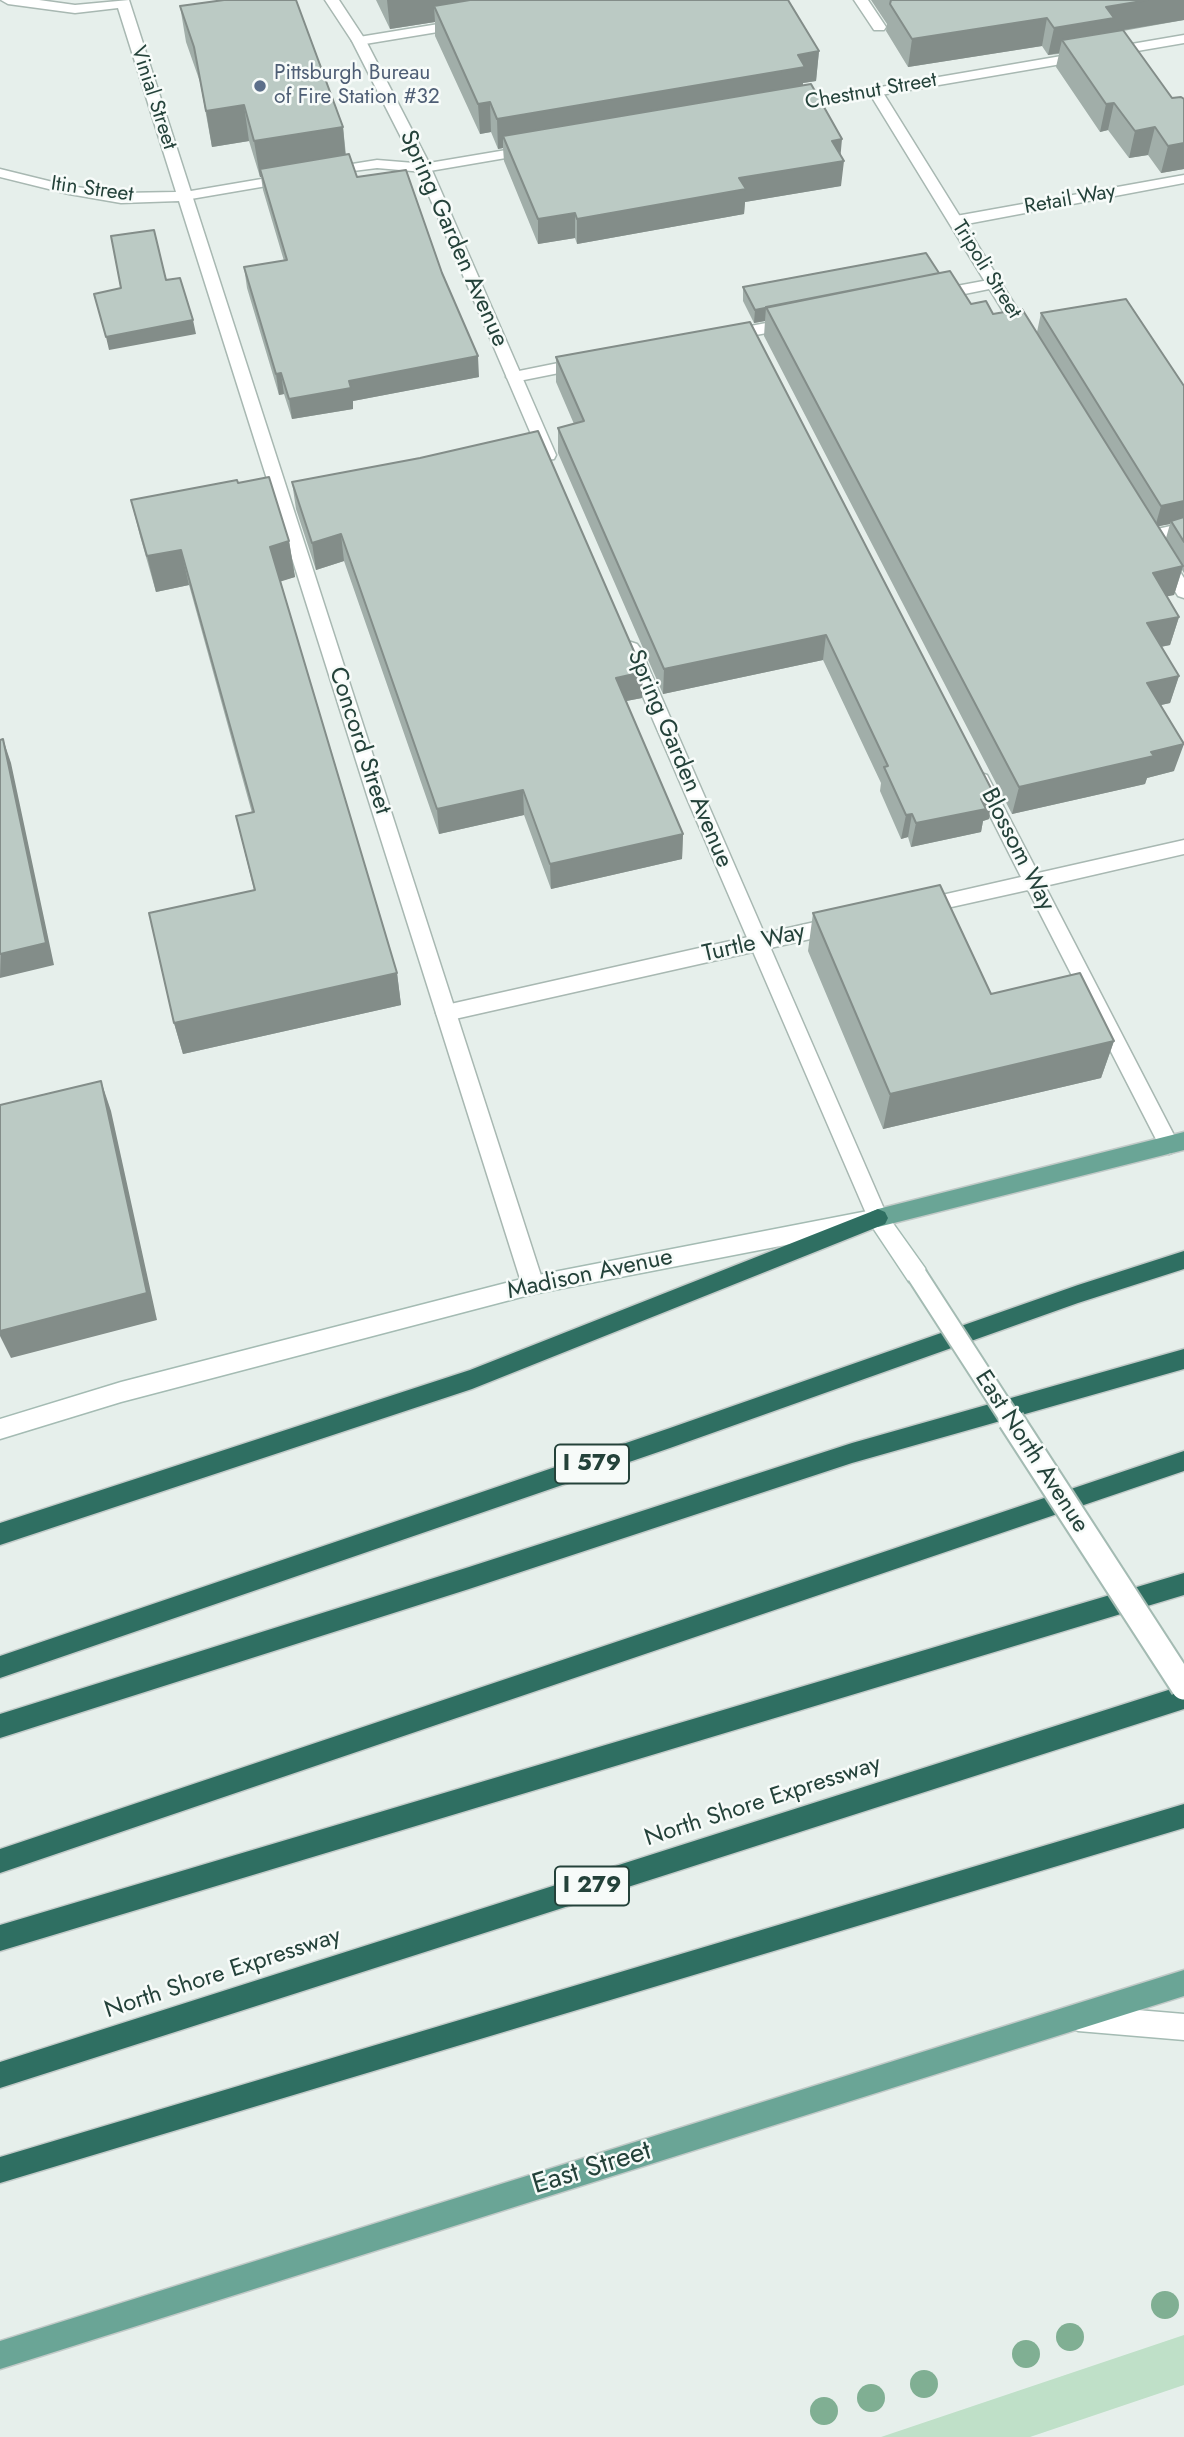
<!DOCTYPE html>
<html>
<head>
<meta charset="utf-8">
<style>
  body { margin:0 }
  canvas { display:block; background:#e6efeb }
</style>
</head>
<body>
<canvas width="1184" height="2437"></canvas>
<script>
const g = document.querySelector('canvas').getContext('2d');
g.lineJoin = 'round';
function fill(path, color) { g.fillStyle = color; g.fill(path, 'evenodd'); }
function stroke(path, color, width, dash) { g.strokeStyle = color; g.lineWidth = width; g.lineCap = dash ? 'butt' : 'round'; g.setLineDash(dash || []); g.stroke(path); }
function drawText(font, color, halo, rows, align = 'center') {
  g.font = font + ' Jost,sans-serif'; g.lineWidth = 5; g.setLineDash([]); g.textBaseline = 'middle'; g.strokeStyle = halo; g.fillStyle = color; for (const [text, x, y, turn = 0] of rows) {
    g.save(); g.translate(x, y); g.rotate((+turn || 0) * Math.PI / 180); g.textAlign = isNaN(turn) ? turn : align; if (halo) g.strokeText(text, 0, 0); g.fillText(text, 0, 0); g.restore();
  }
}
const green = new Path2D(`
  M1184 2335V2385L1030 2437H881Z`);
const service = new Path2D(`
  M854 0H868L886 27 884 30H874Z
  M463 20 468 21V27L359 45 352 41 359 37Z
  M1184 175V183L956 226 949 221 956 216Z
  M994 279 1002 284 999 287 935 300 927 295 935 290Z
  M793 318 801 323 799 327 729 340 721 335 729 330Z
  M583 358 589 359 591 363 589 367 514 382 506 377 514 372Z
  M1184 523V535L1150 542 1142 536 1144 532Z
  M981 773 987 775 1038 873 1184 840V854L1045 886 1176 1139 1179 1145 1176 1151 1169 1154 1162 1151 1028 890 920 914 913 912 910 907 913 902 920 900 1021 877 972 780 975 775Z
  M837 917 844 920 847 925 844 930 837 933 446 1021 439 1019 436 1013 439 1007 446 1005Z`);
const minor = new Path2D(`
  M1 0H39L75 5 129 0 544 1285 541 1292 533 1294 525 1292 522 1285 179 201 121 203 69 194 0 177V169L69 186 121 193 176 192 118 8 75 13 8 4Z
  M875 87 882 91 1033 334 1031 338 1025 339 1017 334 868 91Z
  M424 164 431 168 556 455 554 459 548 460 540 455 417 168Z
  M1163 552 1169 554 1184 578V598L1178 596 1154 558Z
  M631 642 637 644 640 648 888 1218 885 1224 878 1227 871 1224 868 1218 622 648 625 644Z`);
const tertiary = new Path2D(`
  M325 0H339L366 41 429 163 530 146 535 147 537 150 535 153 424 172 377 168 321 175 319 172 321 169 377 160 414 163 352 41Z
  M1184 35V43L793 110 786 106 793 102Z
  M291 174 298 178 296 181 185 200 178 196 185 192Z`);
const secondary = new Path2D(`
  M878 1209 885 1212 925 1268 928 1275 925 1282 917 1284 909 1282 873 1228 533 1294 121 1402 0 1439V1419L121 1382 533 1276Z
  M1078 2005 1184 2014V2040L1078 2031 1069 2027 1065 2018 1069 2009Z`);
const primary = new Path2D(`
  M1184 1132V1150L878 1227 871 1224 868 1218 871 1212 878 1209Z
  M1184 1970V1996L0 2369V2341Z`);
const motorway = new Path2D(`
  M878 1209 885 1212 888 1218 885 1224 472 1389 0 1545V1523L470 1370Z
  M1184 1251V1269L1078 1303 670 1448 0 1678V1656L670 1428 1078 1285Z
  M1184 1349V1369L852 1463 469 1589 0 1738V1714L469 1567 852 1443Z
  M1184 1451V1471L0 1873V1849Z
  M1184 1573V1595L0 1951V1925Z
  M1184 1685V1709L0 2088V2062Z
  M1184 1804V1828L0 2183V2157Z`);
const secondaryBridgeFar1 = new Path2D(`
  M917 1275 1012 1422`);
const secondaryBridge = new Path2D(`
  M1011 1420 1184 1687`);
const trees = [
  [1165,2305],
  [1070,2337],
  [1026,2354],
  [924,2384],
  [871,2398],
  [824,2411]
];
const wall = new Path2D(`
  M376 0H788L819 51 816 81 803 83V86L841 155V186L745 202 744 214 577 244 575 238 538 244 504 161 503 148 498 149 491 132 480 134 435 36V22L390 29Z
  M871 0H1184V20L1123 31 1172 98 1184 99V169L1161 173 1148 155 1129 158 1108 130 1100 132 1056 67 1059 54 1048 55 1042 46 908 67 886 31 887 24Z
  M180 6 343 127 346 155 357 177 479 377 353 401V409L292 419 284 394 279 395 247 288 244 267 284 261 263 190 261 177H260L249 141 212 147 200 82 186 42Z
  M939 273 971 304 1037 332 1041 313 1184 386V573L1182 570 1174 595 1167 596 1179 617 1170 645 1161 647 1179 676 1170 703 1161 705 1174 771 1147 778 1145 784 1012 814 764 336 765 321 754 323 743 301V287ZM1170 524 1166 538 1158 526Z
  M750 322 989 819 983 821 981 832 911 847 908 837 901 839 880 791 881 783 823 660 663 694 558 453V428L574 424 556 382V357Z
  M292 482 642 698 626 701 683 834 682 859 551 889 524 815 439 834 344 561 316 570 296 509Z
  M238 483 289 541 295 577 280 581 397 973 401 1005 183 1054 174 1023 254 890 236 816 252 813 189 585 156 592 140 536 131 500Z
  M813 913 991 994 1114 1041 1101 1078 883 1129 808 951Z`);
const shadedWall = new Path2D(`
  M387 0H575L434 6 435 22 390 29Z
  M1148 0H1184V20L1062 40 1059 53 1048 55 1054 28 1106 7Z
  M1047 18 1042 46 908 67 912 39Z
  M819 51 816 81 803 83 802 97 503 136V148L498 149 497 119Z
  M490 102 491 132 480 134 478 104Z
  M1114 103 1108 130 1100 132 1106 104Z
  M244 105 249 141 212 147 206 111Z
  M343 127 346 162 260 169 261 177H260L254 141Z
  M1155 127 1148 155 1129 158 1135 131Z
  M842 139 840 161H844L841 186 745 202 744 214 577 244V219L832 141Z
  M1184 143V169L1161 173 1168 146Z
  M575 213V238L538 244V219Z
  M766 307 765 321 754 323 755 310Z
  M193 320 196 334 109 350 106 337Z
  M478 356 479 377 353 401V409L292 419 289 399 349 381Z
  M281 373 284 394 279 395 276 374Z
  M1184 501V521H1171L1170 524 1155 527 1161 506Z
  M341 534 344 561 316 570 312 543Z
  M289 541 295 577 276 583 270 547Z
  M181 550 189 585 156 592 147 556Z
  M1183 566 1174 595 1144 601 1153 573Z
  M1179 617 1170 645 1139 651 1147 623Z
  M826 635 823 660 663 694 664 669Z
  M643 672 642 698 616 703V678Z
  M1179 676 1170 703 1139 710 1147 683Z
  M3 739 11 763 54 965 0 978Z
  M1184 744 1174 771 1147 778 1145 784 1012 814 1019 787Z
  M523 790 524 815 439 834 437 809Z
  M995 796 989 819 983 821 981 832 911 847 916 823 981 799Z
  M912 814 908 837 901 839 906 815Z
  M683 834 682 859 551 889 550 864Z
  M397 973 401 1005 183 1054 174 1023Z
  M1114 1041 1101 1078 883 1129 890 1094Z
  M101 1081 111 1111 157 1320 11 1358 0 1336V1331Z`);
const building = new Path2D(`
  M224 0H296L343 127 254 141 244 105 206 111 194 47 180 6Z
  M470 0H788L819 51 798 55 805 67 497 119 490 102 478 104 434 6Z
  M891 0H1148L1106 7 1114 18 1054 28 1047 18 912 39 890 4Z
  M1123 30 1172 98 1181 97 1184 99V143L1168 146 1155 127 1135 131 1114 103 1106 104 1062 40Z
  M811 84 842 139 832 141 844 161 739 178 746 189 577 219 575 213 538 219 503 136Z
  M349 154 357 177 406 170 442 273 478 356 349 381 351 388 289 399 281 373 276 374 244 267 287 260 260 169Z
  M154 230 166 280 180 278 193 320 106 337 94 294 121 288 111 236Z
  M926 253 939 273 755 310 743 287Z
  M950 271 971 304 986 301 993 314 1022 309 1183 566 1153 573 1179 617 1147 623 1179 676 1147 683 1184 744 1151 752 1154 756 1019 787 766 307Z
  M1126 299 1184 386V501L1161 506 1041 313Z
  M750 322 995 796 981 799 986 809 916 823 912 814 906 815 884 767 888 766 826 635 664 669 558 428 584 421 556 357Z
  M538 431 643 672 616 678 683 834 550 864 523 790 437 809 341 534 312 543 292 482 420 458Z
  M269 477 289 541 270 547 397 973 174 1023 149 913 255 890 236 816 254 812 181 550 147 556 131 500 237 480 238 483Z
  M1184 517V542L1171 521Z
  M3 739 46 943 0 954V740Z
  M940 885 991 994 1080 973 1114 1041 890 1094 813 913Z
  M101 1081 147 1293 0 1331V1105Z`);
const markers = [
  [260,86,7,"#5c6f8a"]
];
const farServicenames = [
  ["Pittsburgh Bureau",274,74],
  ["of Fire Station #32",274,98]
];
const farStreetnames = [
  ["Chestnut Street",871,92,-10],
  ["Vinial Street",153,98,72],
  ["Itin Street",92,190,8],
  ["Retail Way",1070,200,-10],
  ["Tripoli Street",986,270,58]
];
const shields = [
  [592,1464,74],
  [592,1886,74]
];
const shieldNames = [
  ["I 579",592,1464],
  ["I 279",592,1886]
];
const streetNames = [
  ["Spring Garden Avenue",453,239,66],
  ["Concord Street",359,741,72],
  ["Spring Garden Avenue",679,759,67],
  ["Blossom Way",1017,850,63],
  ["Turtle Way",754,944,-13],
  ["Madison Avenue",590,1275,-12],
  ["East North Avenue",1031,1452,57],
  ["North Shore Expressway",763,1802,-18],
  ["North Shore Expressway",223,1974,-18]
];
const nearStreetnames = [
  ["East Street",592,2169,-17]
];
fill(green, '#bfe0c8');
stroke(service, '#a8b8b2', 3);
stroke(minor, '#a8b8b2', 3);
stroke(tertiary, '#a8b8b2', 3);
stroke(secondary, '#a4bbb3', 3);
stroke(primary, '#c2cac8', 3);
stroke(motorway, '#c2cac8', 3);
fill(service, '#fff');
fill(minor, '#fff');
fill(tertiary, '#fff');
fill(secondary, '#fff');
fill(primary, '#6aa596');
fill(motorway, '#2f6f62');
stroke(secondaryBridgeFar1, '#a4bbb3', 23, []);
stroke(secondaryBridge, '#a4bbb3', 29, []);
stroke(secondaryBridgeFar1, '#fff', 19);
stroke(secondaryBridge, '#fff', 25);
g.fillStyle = '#80af93';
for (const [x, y] of trees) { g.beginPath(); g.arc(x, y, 14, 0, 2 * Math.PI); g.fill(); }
fill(wall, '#a1aea9');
fill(shadedWall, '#838d89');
fill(building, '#bbcac4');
stroke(building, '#838d89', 2);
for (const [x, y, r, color] of markers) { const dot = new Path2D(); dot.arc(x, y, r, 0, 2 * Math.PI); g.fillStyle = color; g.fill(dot); stroke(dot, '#f7fbf9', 2.5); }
drawText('21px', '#4e5e75', '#f7fbf9', farServicenames, 'left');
drawText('21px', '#24423a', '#f7fbf9', farStreetnames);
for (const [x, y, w] of shields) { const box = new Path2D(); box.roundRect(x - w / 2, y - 19.5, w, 39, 5); g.fillStyle = '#f7fbf9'; g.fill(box); stroke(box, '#24423a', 2); }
drawText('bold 23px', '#24423a', null, shieldNames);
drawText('24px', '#24423a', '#f7fbf9', streetNames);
drawText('28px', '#24423a', '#f7fbf9', nearStreetnames);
</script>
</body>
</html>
